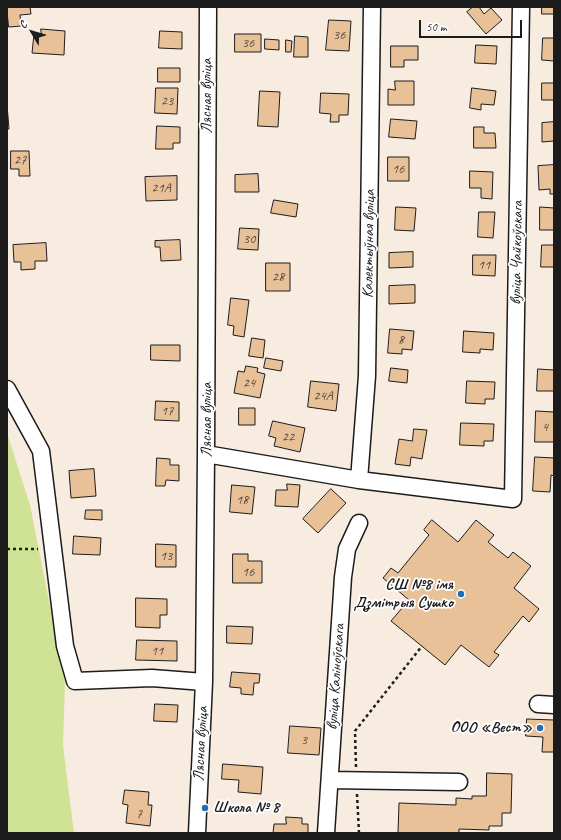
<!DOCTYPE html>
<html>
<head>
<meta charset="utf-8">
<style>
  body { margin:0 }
  #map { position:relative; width:561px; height:840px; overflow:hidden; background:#f8ece0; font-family:Caveat,sans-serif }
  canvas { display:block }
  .frame { position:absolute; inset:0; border:8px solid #1c1c1c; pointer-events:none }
  .north { position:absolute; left:12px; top:12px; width:40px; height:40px; -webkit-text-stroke:3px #fff; paint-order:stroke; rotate:308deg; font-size:11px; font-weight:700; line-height:16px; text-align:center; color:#1c1c1c }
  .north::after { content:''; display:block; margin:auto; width:14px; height:18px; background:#1c1c1c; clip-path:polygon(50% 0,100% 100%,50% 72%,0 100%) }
  .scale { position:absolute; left:419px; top:20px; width:103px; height:18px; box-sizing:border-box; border:2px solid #1c1c1c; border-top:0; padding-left:5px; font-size:12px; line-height:14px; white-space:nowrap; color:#1c1c1c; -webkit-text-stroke:3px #fff; paint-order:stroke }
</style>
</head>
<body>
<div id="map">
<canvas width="561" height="840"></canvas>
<div class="frame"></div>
<div class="north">С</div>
<div class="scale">50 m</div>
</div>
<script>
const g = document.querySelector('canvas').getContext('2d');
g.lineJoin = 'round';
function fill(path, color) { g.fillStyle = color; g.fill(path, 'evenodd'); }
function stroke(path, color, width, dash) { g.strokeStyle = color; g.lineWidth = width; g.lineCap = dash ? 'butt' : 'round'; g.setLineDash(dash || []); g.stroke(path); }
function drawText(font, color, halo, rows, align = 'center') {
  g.font = font + ' Caveat,sans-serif'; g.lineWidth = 3.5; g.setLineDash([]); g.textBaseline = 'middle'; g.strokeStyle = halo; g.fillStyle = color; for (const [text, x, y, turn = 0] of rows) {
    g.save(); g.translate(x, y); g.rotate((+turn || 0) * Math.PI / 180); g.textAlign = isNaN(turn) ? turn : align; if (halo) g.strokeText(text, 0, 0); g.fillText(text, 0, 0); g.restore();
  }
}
const green = new Path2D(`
  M7 433 30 505 65 682 63 745 74 833H7Z`);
const building = new Path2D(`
  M7 7H30L31 14 20 15 21 26 9 27Z
  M473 7H479L484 14 491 8 502 20 486 34 467 12Z
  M542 7H554V14H542Z
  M329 20 351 21 349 51 326 50Z
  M41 29 65 31 64 55 32 53 34 34H41Z
  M160 31 182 32V49L159 48Z
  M235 34H261V52H235Z
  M295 36 308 37V57H294Z
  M543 38H554V61L542 60Z
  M265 39 279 40V50L265 49Z
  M286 40 292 41 291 52H286Z
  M476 45 497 46 496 64 475 63Z
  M391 46H418V60H404V67H391Z
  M158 68H180V82H158Z
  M395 81H414V105H388V89L395 90Z
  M542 83H554V100H542Z
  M156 88H178L177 114 155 113Z
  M472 88 496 91 494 105 481 104V110L470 108Z
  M260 91 280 92 278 127 258 126Z
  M321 93 349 94 348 115H339V122H330L331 114 320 113Z
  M7 104 9 129H7Z
  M391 119 417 121 415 139 389 137Z
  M554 122V141L542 142V123Z
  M157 126 180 127V143H173V149H156Z
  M474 127H484V133H495L496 148H474Z
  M11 151H29L30 176H19V169H11Z
  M388 157H409V181H388Z
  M554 165V194H550V189L539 190 538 166Z
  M470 171 493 172 492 199 481 198V188H470Z
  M258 174 259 192H235V175Z
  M177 176V200L146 201 145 177Z
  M274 200 298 204 296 217 271 213Z
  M396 207 416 208 414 231 395 230Z
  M540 207 554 208V230H540Z
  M479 212H495L493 238 478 237Z
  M240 228 259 229 258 250 238 249Z
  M180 240 181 260 161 261 160 247H155V241Z
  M46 243 47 261H35V269L21 270V262H14L13 245Z
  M542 245H554V267H541Z
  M413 252V267L389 268V253Z
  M473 255H496L495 276 473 275Z
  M266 263H290V291H266Z
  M415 285V303L389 304V286Z
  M231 298 249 300 244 337 233 335 234 326 228 325Z
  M390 329 414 331 412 350 402 349V354L388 353Z
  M464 331 494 333 493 350 480 349V353L463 352Z
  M252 338 265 340 263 358 249 356Z
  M151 345H180V361L151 360Z
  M266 358 283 361 281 371 264 368Z
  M246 366 258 368 257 372 265 374 260 398 234 393 238 371 244 372Z
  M391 368 408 370 407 383 389 381Z
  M538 369 554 370V391H537Z
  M311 381 339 384 336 411 308 407Z
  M467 381 495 382 494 399H485V404L466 403Z
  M156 401 179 402V421L155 420Z
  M239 408H255V425H239Z
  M536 411 554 412V442H535Z
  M273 421 305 428 300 452 274 446 276 438 269 436Z
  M461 423 494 424 493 441H484V446L460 445Z
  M414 429 427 430 422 459 411 457 410 466 395 464 399 439 412 441Z
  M535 457 554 458V476L551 475 550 492 533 491Z
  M157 458 170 459V465H179V481L166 480 165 486H156Z
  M94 469 96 496 71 498 69 471Z
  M287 484 300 485 298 507 275 506 276 490H287Z
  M232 485 255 487 252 514 230 512Z
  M331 489 346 503 318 533 303 519Z
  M86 510H102V520L85 519Z
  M432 520 458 542 476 520 494 535 488 542 508 558 513 552 531 566 514 588 539 609 529 622 523 616 494 652 499 655 489 667 461 645 445 665 391 621 409 600 383 578 391 568 398 573 429 535 424 530Z
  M74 536 101 538 100 555 73 554Z
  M156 544 176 545V567H156Z
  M233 554H248V561H262V583H233Z
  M136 598 167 599V615H160V628L136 627Z
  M227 626 253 627 252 644 227 643Z
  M137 640 177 641V661L136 660Z
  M232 672 260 674 259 683H254L253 695 241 694V688L230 687Z
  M155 704 178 705 177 722 154 721Z
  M527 719 554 720V752H542L543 737 526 736Z
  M290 726 321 728 319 755 288 753Z
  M223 764 263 767 261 794 238 792 239 780 222 779Z
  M487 773 512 774 511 813H502V826H489V830L459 829V833H398L399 803 456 805V798L472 799V796H486Z
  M125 790 149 792 148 805H152L150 826 126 823 128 805 123 804Z
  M286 817 302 818V824H308V833H273L274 824H286Z`);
const path = new Path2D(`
  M7 549H38
  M356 767 355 731 422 646
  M357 794 359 833`);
const minor = new Path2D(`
  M7 389 41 451 65 646 75 681 152 678 204 682
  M206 454 359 480 513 499 521 7
  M359 480 367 376 372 7
  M538 704 554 705
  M330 780 459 782
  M197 833 204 682 206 454 208 7
  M326 833 343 577 347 549 359 523`);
const markers = [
  [461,594,4,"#1f6fb2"],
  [540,728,4,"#1f6fb2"],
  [205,808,4,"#1f6fb2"]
];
const numberNames = [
  ["36",339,35],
  ["36",248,43],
  ["23",167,101],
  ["27",20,160],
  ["16",398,169],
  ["21А",161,188],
  ["30",249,239],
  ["11",484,265],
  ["28",278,277],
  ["8",401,340],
  ["24",249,383],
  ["24А",323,396],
  ["17",167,411],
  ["4",545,427],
  ["22",288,437],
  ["18",242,500],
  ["13",166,556],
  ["16",248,572],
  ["11",157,651],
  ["3",304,740],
  ["7",139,814]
];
const streetNames = [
  ["Лясная вуліца",207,96,-90],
  ["Калектыўная вуліца",369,244,-89],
  ["вуліца Чайкоўскага",517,253,-89],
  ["Лясная вуліца",207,420,-90],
  ["вуліца Каліноўскага",336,677,-86],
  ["Лясная вуліца",201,744,-87]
];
const poiNames = [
  ["СШ №8 імя",453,585],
  ["Дзмітрыя Сушко",453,603],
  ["ООО «Вест»",532,728],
  ["Школа № 8",213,808,"left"]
];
fill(green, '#cfe296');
fill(building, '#e8c198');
stroke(building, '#1c1c1c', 1);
stroke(minor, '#1c1c1c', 19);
stroke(path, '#1c1c1c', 2.5, [3, 3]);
stroke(minor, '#fff', 16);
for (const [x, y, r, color] of markers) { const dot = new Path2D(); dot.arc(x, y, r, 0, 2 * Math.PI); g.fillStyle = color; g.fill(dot); stroke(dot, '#fff', 1.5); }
drawText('14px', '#4f453b', null, numberNames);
drawText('16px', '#1c1c1c', '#fff', streetNames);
drawText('bold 16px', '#1c1c1c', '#fff', poiNames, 'right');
</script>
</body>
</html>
